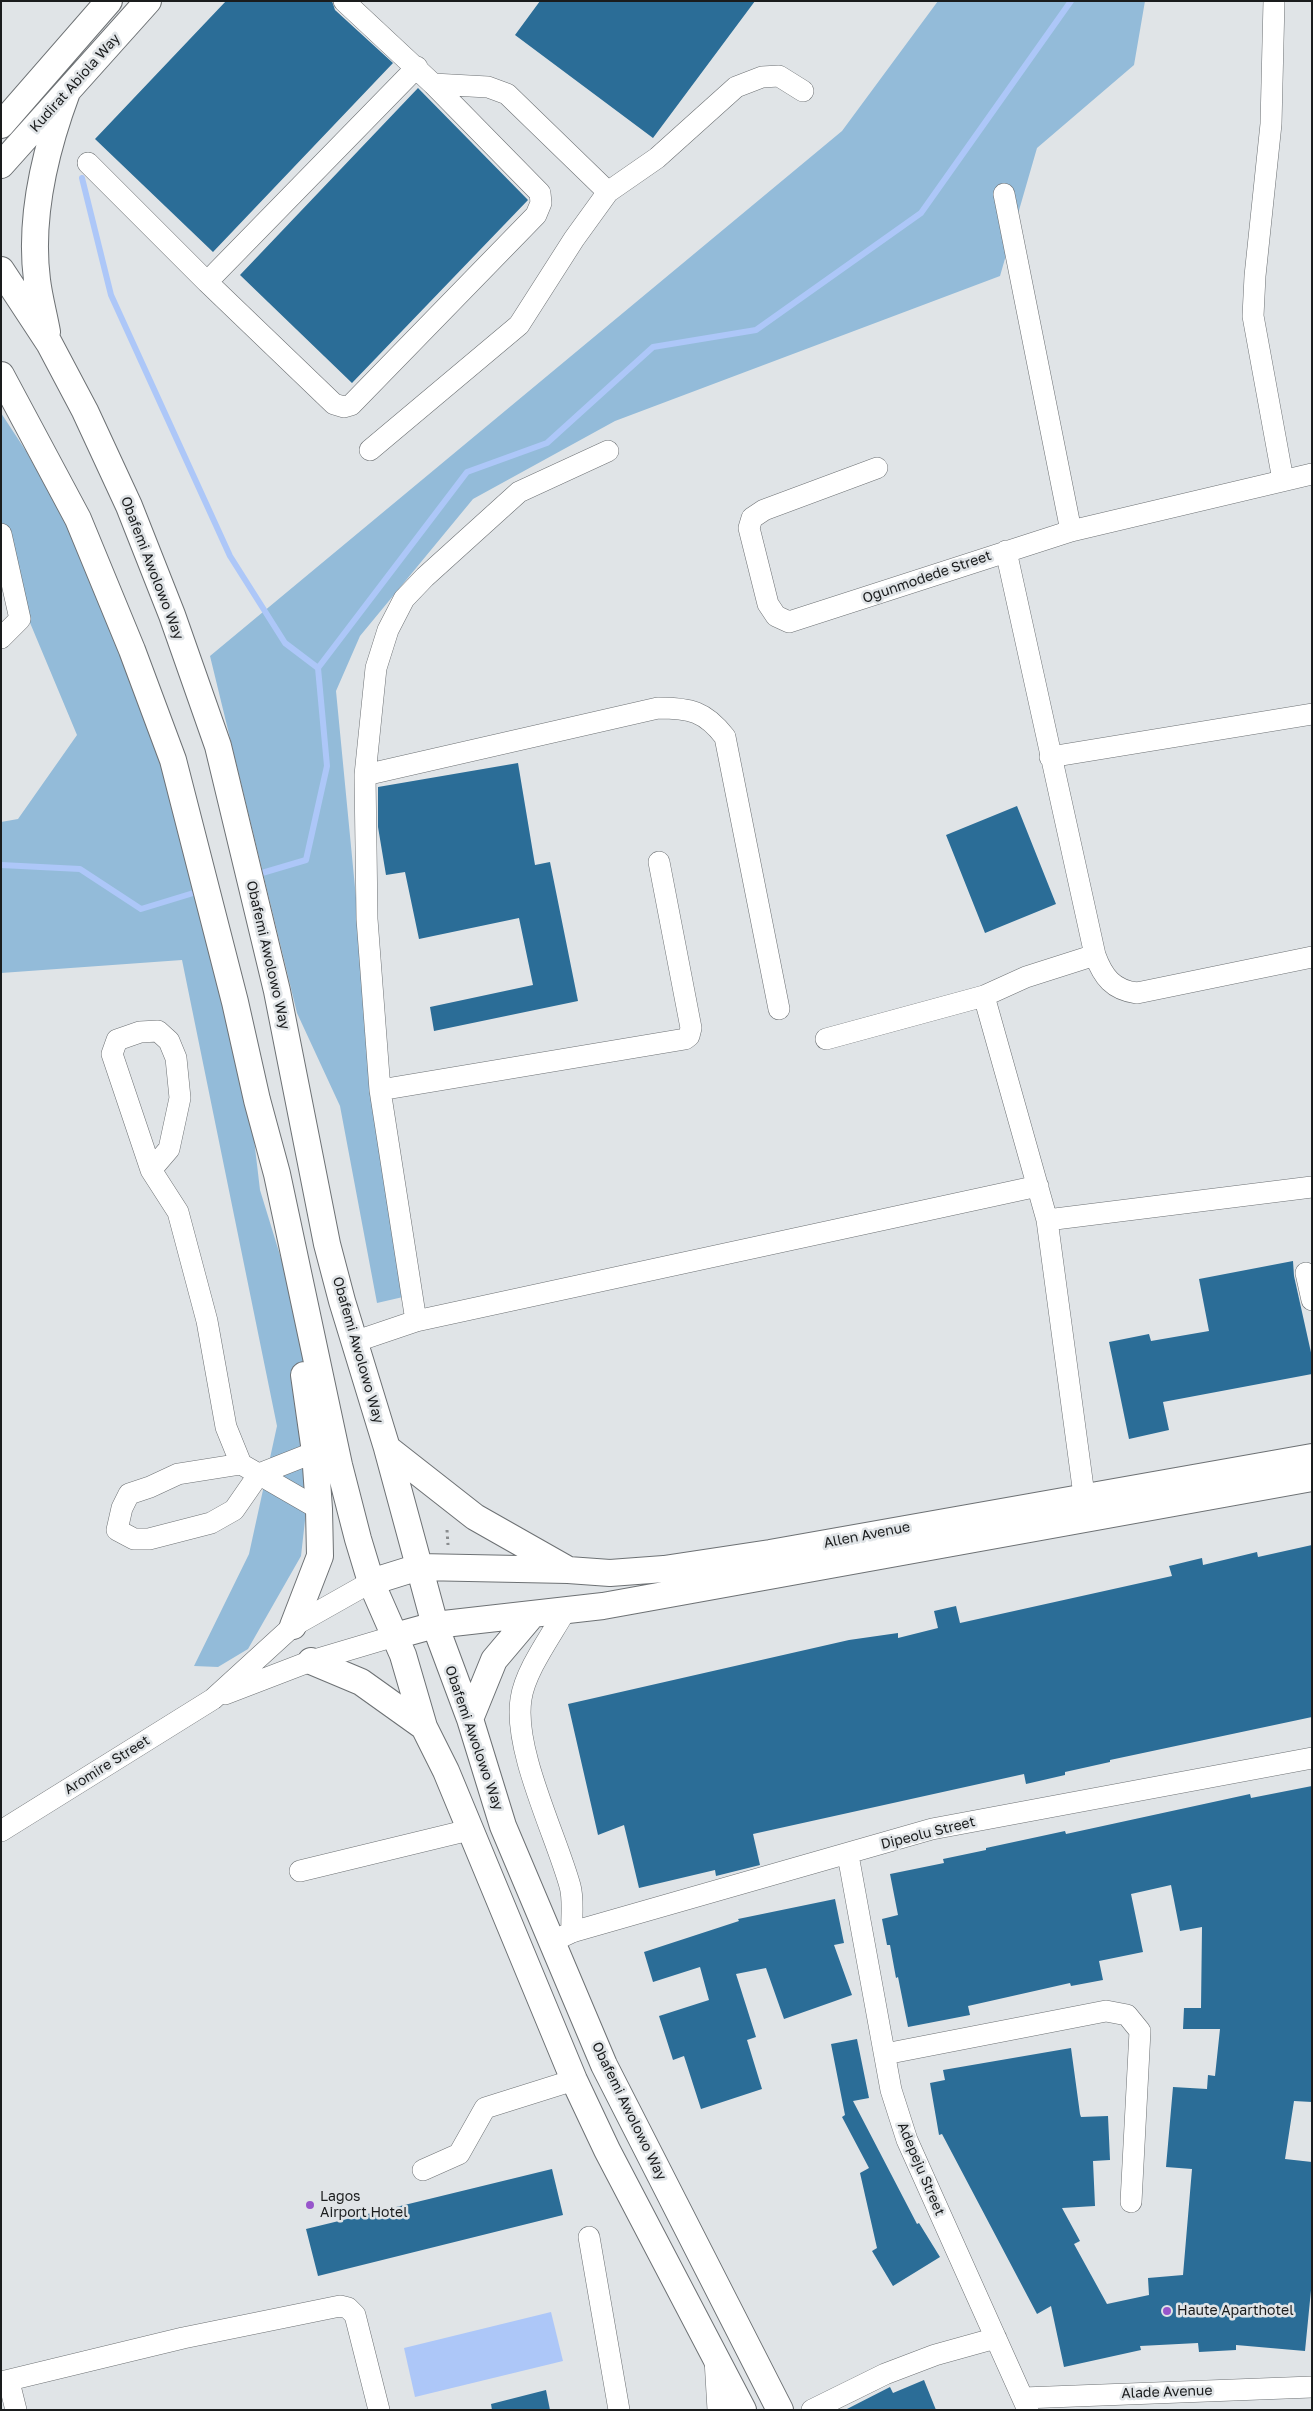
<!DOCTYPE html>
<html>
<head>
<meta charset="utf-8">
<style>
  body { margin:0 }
  #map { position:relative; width:1313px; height:2411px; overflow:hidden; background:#e0e4e7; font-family:"Golos Text",sans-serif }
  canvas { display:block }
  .frame { position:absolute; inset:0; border:2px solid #1a1c1d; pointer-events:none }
</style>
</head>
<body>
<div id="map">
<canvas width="1313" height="2411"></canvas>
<div class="frame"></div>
</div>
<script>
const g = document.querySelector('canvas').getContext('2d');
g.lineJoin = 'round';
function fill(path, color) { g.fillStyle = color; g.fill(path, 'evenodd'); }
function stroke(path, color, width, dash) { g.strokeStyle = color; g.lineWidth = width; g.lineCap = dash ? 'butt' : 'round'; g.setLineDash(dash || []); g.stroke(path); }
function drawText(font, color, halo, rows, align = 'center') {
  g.font = font + ' "Golos Text",sans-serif'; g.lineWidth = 5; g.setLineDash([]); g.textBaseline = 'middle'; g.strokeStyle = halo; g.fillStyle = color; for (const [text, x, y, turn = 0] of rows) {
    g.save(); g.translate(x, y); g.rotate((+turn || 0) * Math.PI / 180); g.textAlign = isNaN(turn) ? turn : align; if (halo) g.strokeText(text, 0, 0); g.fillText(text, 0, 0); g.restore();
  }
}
const green = new Path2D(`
  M938 1H1145L1134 65 1037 148 1000 276 615 421 473 499 360 636 336 691 377 1115 403 1297 377 1303 340 1106 297 1013 210 656 842 131Z
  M1 413 26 451 111 605 164 765 250 1105 260 1190 287 1278 307 1328 314 1440 301 1556 248 1649 218 1667 194 1666 249 1554 277 1426 182 960 1 973V822L18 819 77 735 23 606 1 560Z`);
const water = new Path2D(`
  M551 2312 563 2361 415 2397 404 2348Z`);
const stream = new Path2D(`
  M82 178 111 295 230 556 285 643 318 668
  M1 865 80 869 141 909 200 891
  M262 873 306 860 327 766 318 668 467 472 547 443 653 347 756 330 921 213 1071 1`);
const building = new Path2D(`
  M226 1H332L335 10 393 63 213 252 95 139Z
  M540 1H755L653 138 515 35Z
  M418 88 528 200 352 383 240 275Z
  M518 763 535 865 550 862 578 1001 434 1031 430 1007 533 985 519 918 419 939 405 872 386 875 378 827V787Z
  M1017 806 1056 904 985 933 946 835Z
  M1293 1261 1294 1276 1312 1357V1374L1163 1402 1169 1430 1129 1439 1109 1342 1149 1334 1151 1341 1209 1331 1199 1279Z
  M1312 1545V1717L1110 1760V1762L1065 1772V1775L1026 1784 1024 1774 753 1834 760 1865 716 1876 715 1870 639 1888 624 1825 598 1835 568 1704 849 1640 898 1633V1638L938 1628 934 1611 956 1606 960 1623 1172 1576 1169 1566 1202 1558 1203 1565 1257 1552 1258 1557Z
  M1312 1786V2102L1294 2101 1285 2159 1312 2162V2280L1305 2351 1236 2345V2350L1199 2352 1198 2343 1140 2346 1141 2350 1064 2367 1051 2306 1037 2314 942 2134 939 2135 930 2083 945 2080 943 2070 1071 2048 1080 2114 1081 2117 1108 2116 1110 2160 1093 2161 1095 2206 1062 2208 1080 2241 1074 2244 1107 2304 1149 2295 1148 2278 1183 2275 1192 2169 1166 2167 1173 2087 1207 2089 1208 2075 1215 2076 1220 2029H1183L1184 2008H1201L1202 1927 1180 1931 1171 1885 1131 1894 1143 1952 1099 1961 1103 1980 1071 1986 1070 1983 968 2006 970 2015 908 2027 898 1977 896 1978 890 1945H887L882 1919 898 1915 890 1874 944 1863 943 1859 986 1850V1848L1065 1831 1066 1834 1250 1794 1251 1798Z
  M835 1899 844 1943 834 1945 852 1995 784 2019 766 1968 736 1974 756 2037 747 2040 762 2089 701 2109 684 2056 673 2060 659 2016 709 2000 700 1967 653 1982 644 1952 739 1921 738 1919Z
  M857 2039 869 2098 853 2101 917 2224 919 2223 940 2257 893 2286 872 2251 877 2248 860 2173 869 2168 842 2117 845 2115 831 2044Z
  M552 2169 563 2215 318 2276 306 2229Z
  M924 2380 936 2410H845L890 2387 893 2393Z
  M546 2390 550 2410H492L491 2404Z`);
const path = new Path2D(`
  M447 1530 448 1545`);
const minor = new Path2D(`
  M344 1 433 84 488 87 507 94 608 192 657 158 736 87 762 77 779 76 803 91
  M1274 1 1271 124 1255 276 1253 316 1283 480
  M88 163 207 282 417 67
  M1004 194 1071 531
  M207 282 334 404 344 407 351 405 536 215 541 203 540 193 433 84
  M370 450 519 325 574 239 608 192
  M877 468 764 510 752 518 749 528 768 604 776 616 789 622 1071 531 1312 474
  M1 534 20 619 1 638
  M1050 757 1312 714
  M365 775 376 668 388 630 404 599 425 577 519 492 608 451
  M1095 955C1103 977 1113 990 1137 993L1312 957
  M984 996 1047 1220 1084 1495
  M826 1039 984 996 1026 977 1095 955 1006 551
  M380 1090 685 1039 689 1036 691 1028 659 862
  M151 1170 169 1149 180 1098 176 1058 169 1041 158 1031 140 1032 117 1040 112 1054 151 1170 178 1212 207 1321 226 1427 241 1464 319 1509
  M1047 1220 1312 1187
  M1306 1273 1312 1300
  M416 1321 380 1090 367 919 365 775 658 708C690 708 705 711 725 737L779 1009
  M354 1342 416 1321 1038 1186
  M241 1464 178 1474 150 1487 129 1494 122 1508 117 1530 134 1539H149L211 1523 234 1510 259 1474 315 1452
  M565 1611C551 1636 525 1671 521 1699 513 1750 556 1835 570 1886 574 1900 571 1918 572 1932
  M225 1694 311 1661 395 1636
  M1 1831 213 1699 293 1626 371 1582
  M848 1855 891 2090 907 2140 1028 2410
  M300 1871 469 1830
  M553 1941 572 1932 932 1829 1312 1758
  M885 2054 1106 2011 1127 2015 1140 2031 1131 2202
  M423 2170 459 2154 485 2108 574 2080
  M589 2237 619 2410
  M715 2359 718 2410
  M1 2382 183 2338 340 2306 348 2308 355 2315 379 2410
  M9 2382 16 2410
  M1023 2398 1312 2387
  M812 2410 885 2374 935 2355 996 2338`);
const major = new Path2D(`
  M1 125 109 1
  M1 165 148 1
  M1 270 49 343 85 411 129 506 172 615 218 746 277 991 327 1244 342 1301 387 1448 435 1625 470 1719 503 1826 604 2065 780 2410
  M47 332C44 315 39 297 37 280 29 217 45 151 67 92
  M1 375 78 519 132 650 173 760 235 1002 257 1100 277 1174 339 1465 358 1539 371 1582 403 1655 424 1727 446 1771 574 2080 607 2150 743 2410
  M387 1448 475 1517 565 1568
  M371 1582 419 1567 568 1570 610 1573 664 1569 770 1553 1312 1457
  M293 1626 320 1556 319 1509 315 1452 304 1375
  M395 1636 435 1625 603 1606 1312 1478
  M311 1661 361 1682 424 1727
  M470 1719 494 1660 532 1615`);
const markers = [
  [310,2205,5,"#9755cb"],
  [1167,2311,5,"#9755cb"]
];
const streetNames = [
  ["Kudirat Abiola Way",75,83,-48],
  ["Obafemi Awolowo Way",152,568,69],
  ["Ogunmodede Street",927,577,-19],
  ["Obafemi Awolowo Way",268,955,77],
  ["Obafemi Awolowo Way",358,1350,74],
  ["Allen Avenue",867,1535,-11],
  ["Obafemi Awolowo Way",474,1738,71],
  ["Aromire Street",107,1765,-32],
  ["Dipeolu Street",928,1833,-14],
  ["Obafemi Awolowo Way",629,2111,64],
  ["Adepeju Street",921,2169,67],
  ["Alade Avenue",1167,2392,-2]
];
const poiNames = [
  ["Lagos",320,2197],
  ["Airport Hotel",320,2213],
  ["Haute Aparthotel",1177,2311]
];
fill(green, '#93bbd9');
fill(water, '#adc7f8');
stroke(stream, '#adc7f8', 6);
fill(building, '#2b6d97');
stroke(minor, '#6d7174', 22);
stroke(major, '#6d7174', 28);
stroke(path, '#898c8e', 3, [2.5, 4]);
stroke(minor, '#fff', 21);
stroke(major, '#fff', 26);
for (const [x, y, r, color] of markers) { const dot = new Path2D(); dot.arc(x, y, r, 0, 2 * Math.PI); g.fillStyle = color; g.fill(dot); stroke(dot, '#e0e4e7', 2); }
drawText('14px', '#1a1c1d', '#e0e4e7', streetNames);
drawText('14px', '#1a1c1d', '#e0e4e7', poiNames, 'left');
</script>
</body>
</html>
